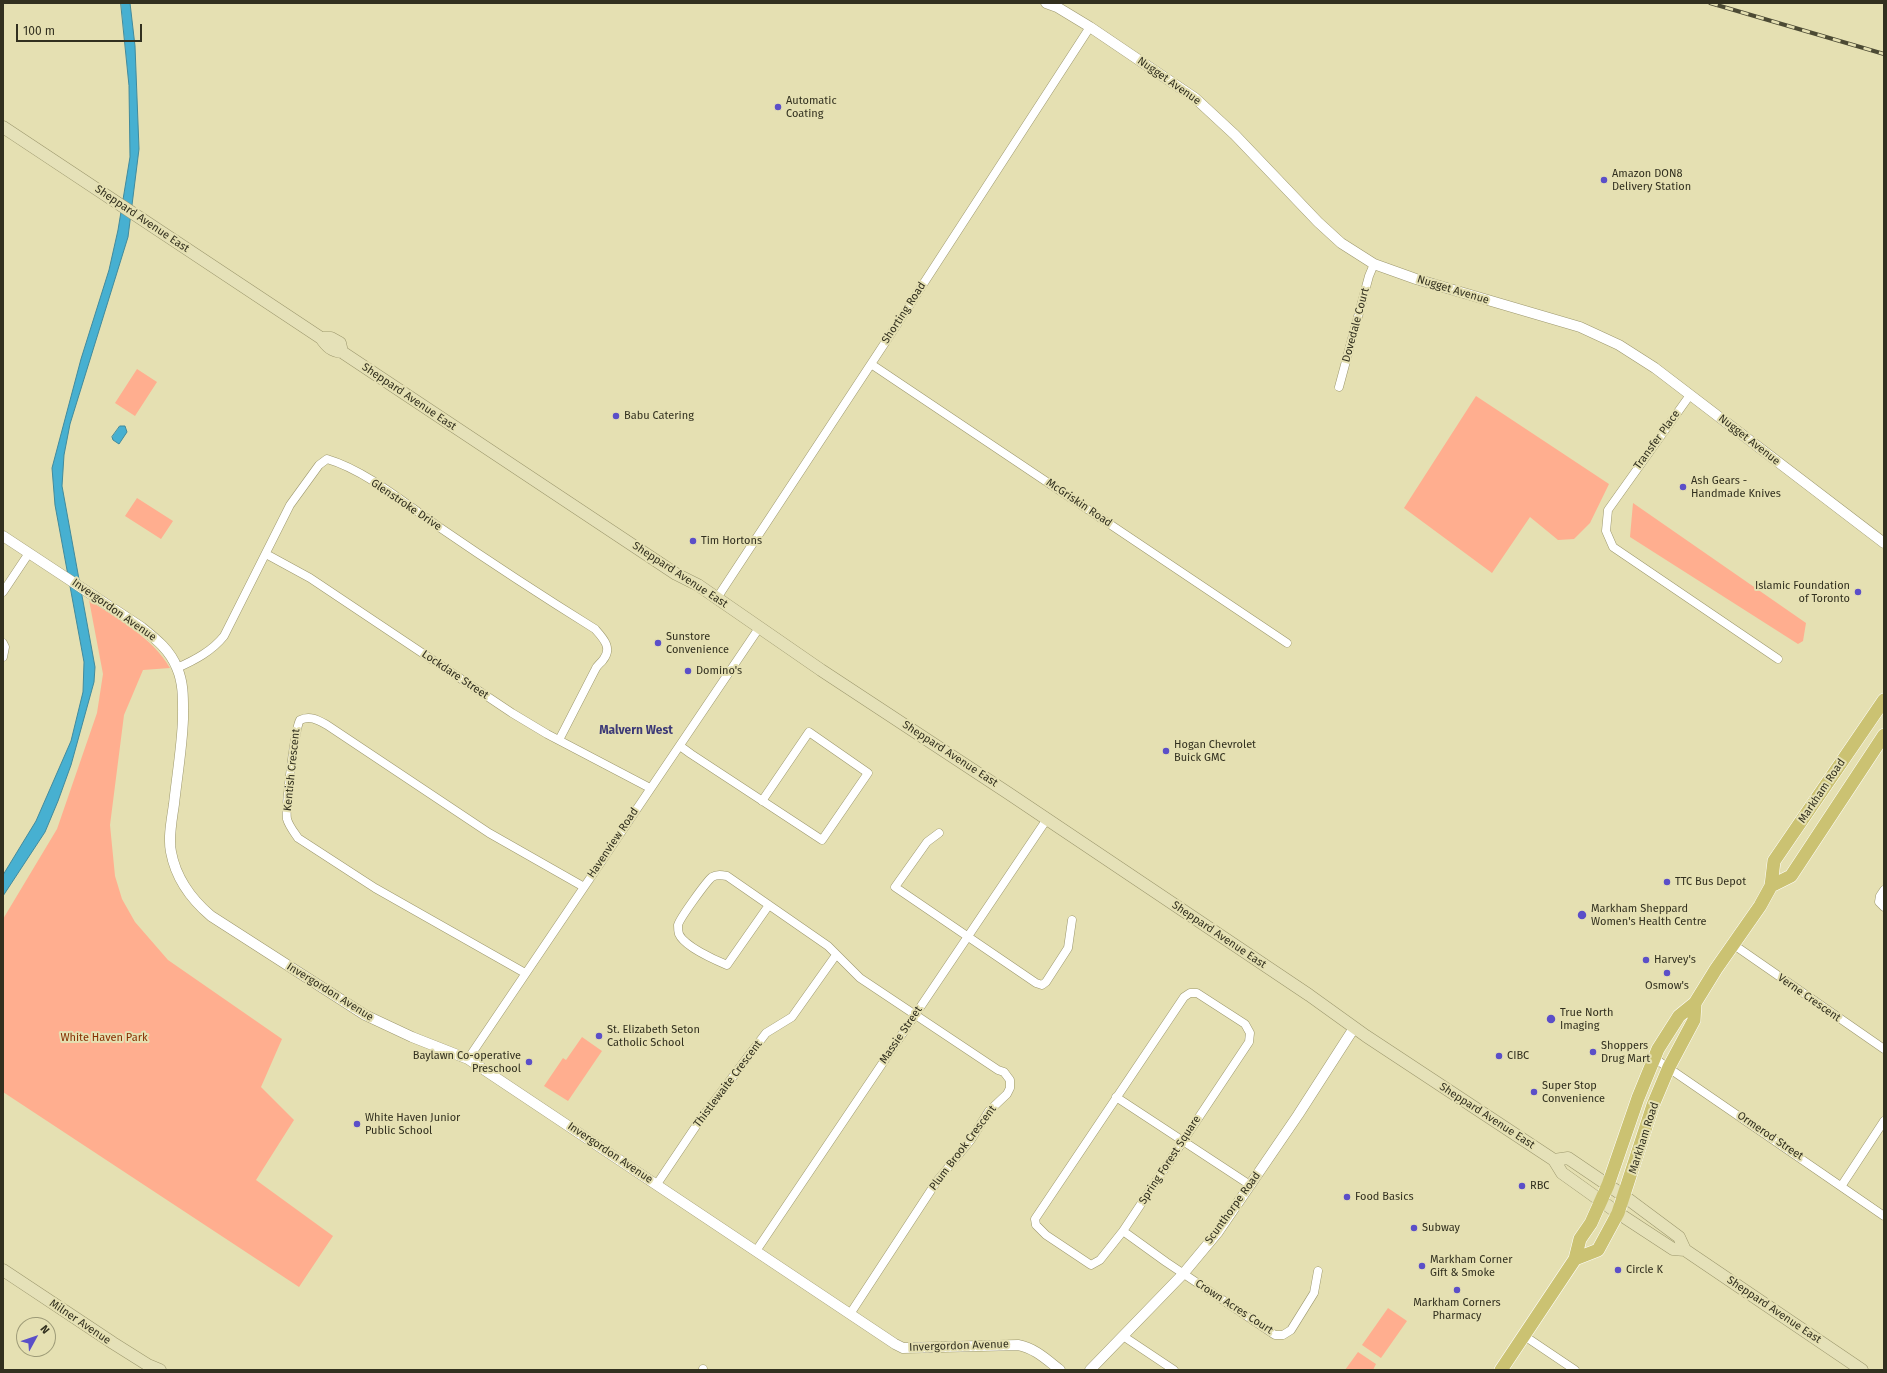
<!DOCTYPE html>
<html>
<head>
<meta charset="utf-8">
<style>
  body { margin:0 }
  #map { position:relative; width:1887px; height:1373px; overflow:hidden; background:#e5e0b2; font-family:"Fira Sans",sans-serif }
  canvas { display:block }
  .frame { position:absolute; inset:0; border:4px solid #32301f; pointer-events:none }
  .north { position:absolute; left:16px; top:1317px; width:40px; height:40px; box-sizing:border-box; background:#e5e0b2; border:1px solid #9d9a77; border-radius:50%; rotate:50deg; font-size:11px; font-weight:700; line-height:16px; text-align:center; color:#32301f }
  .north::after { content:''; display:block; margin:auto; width:14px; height:18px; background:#5b4fc8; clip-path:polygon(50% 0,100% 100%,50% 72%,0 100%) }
  .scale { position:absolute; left:16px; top:24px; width:126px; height:18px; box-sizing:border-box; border:2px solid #32301f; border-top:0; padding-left:5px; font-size:12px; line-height:14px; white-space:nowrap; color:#32301f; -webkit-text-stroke:3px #e5e0b2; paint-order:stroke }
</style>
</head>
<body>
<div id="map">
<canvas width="1887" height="1373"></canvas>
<div class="frame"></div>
<div class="north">N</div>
<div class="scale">100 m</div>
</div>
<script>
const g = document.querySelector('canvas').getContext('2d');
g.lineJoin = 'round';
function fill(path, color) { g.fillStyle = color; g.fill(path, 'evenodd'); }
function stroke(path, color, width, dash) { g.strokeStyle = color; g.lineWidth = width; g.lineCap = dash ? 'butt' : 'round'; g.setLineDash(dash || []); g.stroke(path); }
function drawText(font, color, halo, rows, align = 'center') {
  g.font = font + ' "Fira Sans",sans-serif'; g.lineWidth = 4; g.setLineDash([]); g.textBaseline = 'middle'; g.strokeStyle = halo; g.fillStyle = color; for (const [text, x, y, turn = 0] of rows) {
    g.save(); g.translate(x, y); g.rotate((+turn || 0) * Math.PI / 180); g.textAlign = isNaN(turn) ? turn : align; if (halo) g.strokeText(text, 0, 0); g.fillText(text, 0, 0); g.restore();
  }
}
const green = new Path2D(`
  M137 369 157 382 135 416 115 403Z
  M1476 396 1609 484 1590 523 1574 539 1558 540 1530 517 1492 573 1404 508Z
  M137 498 173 521 161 539 125 516Z
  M1633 503 1806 623 1803 641 1798 644 1630 537Z
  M89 600C119 620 152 637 170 668L143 670 124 715 110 825 115 876 122 899 135 922 168 960 282 1039 261 1087 294 1120 256 1180 333 1236 299 1287 3 1092V919L57 829 97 713 103 674Z
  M582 1037 602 1051 568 1101 544 1086 563 1058 566 1060Z
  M1388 1308 1407 1321 1381 1358 1362 1345Z
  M1358 1352 1376 1364 1373 1370H1345Z`);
const water = new Path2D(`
  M121 3H130L135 46 139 149 128 237 70 424 64 455 62 486 95 667 94 682 71 765 58 801 45 832 3 896V875L36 821 71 741 83 692 84 662 55 505 52 468 81 359 109 270 118 230 130 157 129 86Z
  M120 426H125L127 432 119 444 113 440 112 437Z`);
const minor = new Path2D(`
  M871 364 1287 643
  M1339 387 1369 276 1374 264
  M1690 395 1608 510 1606 531 1613 547 1778 659
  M266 554 310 578 512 713 547 734 650 788
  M3 592 29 553
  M717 598 894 329 1090 27
  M3 643 5 647 3 657
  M177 668C195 660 212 651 224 636L290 505 319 465 327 459C365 470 406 504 439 527 490 562 542 596 595 629 603 638 613 648 603 660 600 664 597 665 595 670L559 740
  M680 746 691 754 822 840 868 773 809 732 762 801
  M939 833 927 842 895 887 1036 983 1042 985 1046 982 1068 948 1072 920
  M1884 890 1880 896 1879 902 1884 907
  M769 905 727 965C715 960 684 946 679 934 678 931 678 928 678 925 680 918 706 882 712 877 717 874 722 875 727 876L828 946 860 978 998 1070 1004 1072 1010 1080V1088L1007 1094 989 1111 970 1141 937 1181 850 1314
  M1734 945 1884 1049
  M525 973 375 888 298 838C294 832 289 826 287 819 285 808 295 728 300 720 310 715 318 720 327 725L489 833 584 887
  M1190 993H1197L1245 1024 1250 1033 1249 1042 1123 1231 1100 1260 1091 1265 1046 1235 1036 1225 1035 1219 1184 997Z
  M1654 1058 1884 1216
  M468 1059 759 628
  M1116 1097 1250 1185
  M657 1184 698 1123 747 1058 766 1033 792 1017 836 955
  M1842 1185 1884 1121
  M1123 1231 1166 1262 1275 1335H1283L1291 1330 1314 1293 1318 1271
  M756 1251 1047 819
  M1523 1335 1575 1370
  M1123 1336 1174 1370
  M703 1370V1369`);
const tertiary = new Path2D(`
  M1046 3 1057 7 1090 27 1195 98 1235 135 1318 222 1341 243 1374 264 1416 279 1580 327 1619 345 1655 368 1884 543
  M3 536 141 627C156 639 170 650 177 668 184 684 183 701 183 719 182 747 177 776 174 804 172 819 168 837 171 852 176 879 191 899 211 916L365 1015 412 1037 468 1059 895 1344 903 1348 1018 1345C1035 1348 1047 1360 1060 1370
  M1090 1370 1183 1274 1218 1232 1298 1115 1354 1028`);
const secondary = new Path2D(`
  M3 127 321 338C327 347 332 351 342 352L676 574 698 585 821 670 1008 793 1309 995 1366 1036 1554 1160 1562 1173 1618 1213 1673 1249 1685 1250 1862 1370
  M321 338H331L340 343 342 352
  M1554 1160 1568 1158 1624 1196 1679 1237 1685 1250
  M3 1270 113 1343 148 1365 160 1370`);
const primary = new Path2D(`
  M1771 886 1791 876 1884 735
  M1575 1259 1598 1250 1618 1213 1653 1105 1669 1067 1694 1020 1695 1003
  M1501 1370 1575 1259 1580 1239 1591 1223 1608 1185 1638 1098 1658 1049 1679 1016 1695 1003 1716 969 1760 906 1771 886 1774 861 1884 700`);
const rail = new Path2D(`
  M1710 3 1884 54`);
const markers = [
  [778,107,4,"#5b4fc8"],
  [1604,180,4,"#5b4fc8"],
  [616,416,4,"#5b4fc8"],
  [1683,487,4,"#5b4fc8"],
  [693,541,4,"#5b4fc8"],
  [1858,592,4,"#5b4fc8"],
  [658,643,4,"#5b4fc8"],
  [688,671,4,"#5b4fc8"],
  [1166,751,4,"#5b4fc8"],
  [1667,882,4,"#5b4fc8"],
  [1582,915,5,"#5b4fc8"],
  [1646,960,4,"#5b4fc8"],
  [1667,973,4,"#5b4fc8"],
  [1551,1019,5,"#5b4fc8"],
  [599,1036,4,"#5b4fc8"],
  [1593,1052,4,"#5b4fc8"],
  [1499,1056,4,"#5b4fc8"],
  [529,1062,4,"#5b4fc8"],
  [1534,1092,4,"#5b4fc8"],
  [357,1124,4,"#5b4fc8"],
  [1522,1186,4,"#5b4fc8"],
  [1347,1197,4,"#5b4fc8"],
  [1414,1228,4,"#5b4fc8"],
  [1422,1266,4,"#5b4fc8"],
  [1618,1270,4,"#5b4fc8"],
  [1457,1290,4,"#5b4fc8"]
];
const streetNames = [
  ["Nugget Avenue",1169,81,35],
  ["Sheppard Avenue East",142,219,34],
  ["Nugget Avenue",1453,290,17],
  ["Shorting Road",904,313,-57],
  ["Dovedale Court",1356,325,-75],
  ["Sheppard Avenue East",409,397,34],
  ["Transfer Place",1657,440,-54],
  ["Nugget Avenue",1749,440,38],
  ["McGriskin Road",1079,503,34],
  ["Glenstroke Drive",406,505,34],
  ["Sheppard Avenue East",680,575,33],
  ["Invergordon Avenue",114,610,35],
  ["Lockdare Street",455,675,34],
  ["Sheppard Avenue East",950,754,33],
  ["Kentish Crescent",292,770,-84],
  ["Markham Road",1822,791,-56],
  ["Havenview Road",613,843,-56],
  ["Sheppard Avenue East",1219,935,34],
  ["Invergordon Avenue",330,992,32],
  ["Verne Crescent",1809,998,35],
  ["Massie Street",901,1035,-56],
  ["Thistlewaite Crescent",728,1084,-53],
  ["Sheppard Avenue East",1487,1116,33],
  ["Ormerod Street",1770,1136,34],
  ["Markham Road",1644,1138,-72],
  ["Plum Brook Crescent",963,1148,-53],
  ["Invergordon Avenue",610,1153,34],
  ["Spring Forest Square",1170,1160,-57],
  ["Scunthorpe Road",1233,1208,-54],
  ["Crown Acres Court",1234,1307,33],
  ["Sheppard Avenue East",1774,1310,34],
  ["Milner Avenue",80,1322,34],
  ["Invergordon Avenue",959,1346,-2]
];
const poiNames = [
  ["Automatic",786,101],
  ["Coating",786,114],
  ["Amazon DON8",1612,174],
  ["Delivery Station",1612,187],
  ["Babu Catering",624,416],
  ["Ash Gears -",1691,481],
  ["Handmade Knives",1691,494],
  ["Tim Hortons",701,541],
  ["Islamic Foundation",1850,586,"right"],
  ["of Toronto",1850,599,"right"],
  ["Sunstore",666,637],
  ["Convenience",666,650],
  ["Domino's",696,671],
  ["Hogan Chevrolet",1174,745],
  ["Buick GMC",1174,758],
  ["TTC Bus Depot",1675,882],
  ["Markham Sheppard",1591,909],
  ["Women's Health Centre",1591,922],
  ["Harvey's",1654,960],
  ["Osmow's",1667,986,"center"],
  ["True North",1560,1013],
  ["Imaging",1560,1026],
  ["St. Elizabeth Seton",607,1030],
  ["Catholic School",607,1043],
  ["Shoppers",1601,1046],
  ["Drug Mart",1601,1059],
  ["Baylawn Co-operative",521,1056,"right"],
  ["Preschool",521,1069,"right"],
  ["CIBC",1507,1056],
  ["Super Stop",1542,1086],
  ["Convenience",1542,1099],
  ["White Haven Junior",365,1118],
  ["Public School",365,1131],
  ["RBC",1530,1186],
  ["Food Basics",1355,1197],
  ["Subway",1422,1228],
  ["Markham Corner",1430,1260],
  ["Gift & Smoke",1430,1273],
  ["Circle K",1626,1270],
  ["Markham Corners",1457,1303,"center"],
  ["Pharmacy",1457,1316,"center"]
];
const parkNames = [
  ["White Haven Park",104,1038]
];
const neighbourhoodNames = [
  ["Malvern West",636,731]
];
fill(green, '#ffae8f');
fill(water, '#47b0d1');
stroke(water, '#418a9c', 1);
stroke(minor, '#9c976d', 9);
stroke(tertiary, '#9c976d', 11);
stroke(secondary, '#9c976d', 13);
stroke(primary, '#fff', 14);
stroke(minor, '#fff', 8);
stroke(tertiary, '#fff', 10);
stroke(secondary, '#e5e1b8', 12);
stroke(primary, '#cbc272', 13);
stroke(rail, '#4c4a34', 4);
stroke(rail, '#e5e0b2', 2.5, [8]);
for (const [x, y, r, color] of markers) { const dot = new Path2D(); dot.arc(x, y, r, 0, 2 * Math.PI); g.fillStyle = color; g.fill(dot); stroke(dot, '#e5e0b2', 1.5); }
drawText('11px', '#32301f', '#e5e0b2', streetNames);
drawText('11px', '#32301f', '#e5e0b2', poiNames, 'left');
drawText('11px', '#852e00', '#e5e0b2', parkNames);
drawText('bold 12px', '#3d3a77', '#e5e0b2', neighbourhoodNames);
</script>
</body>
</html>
